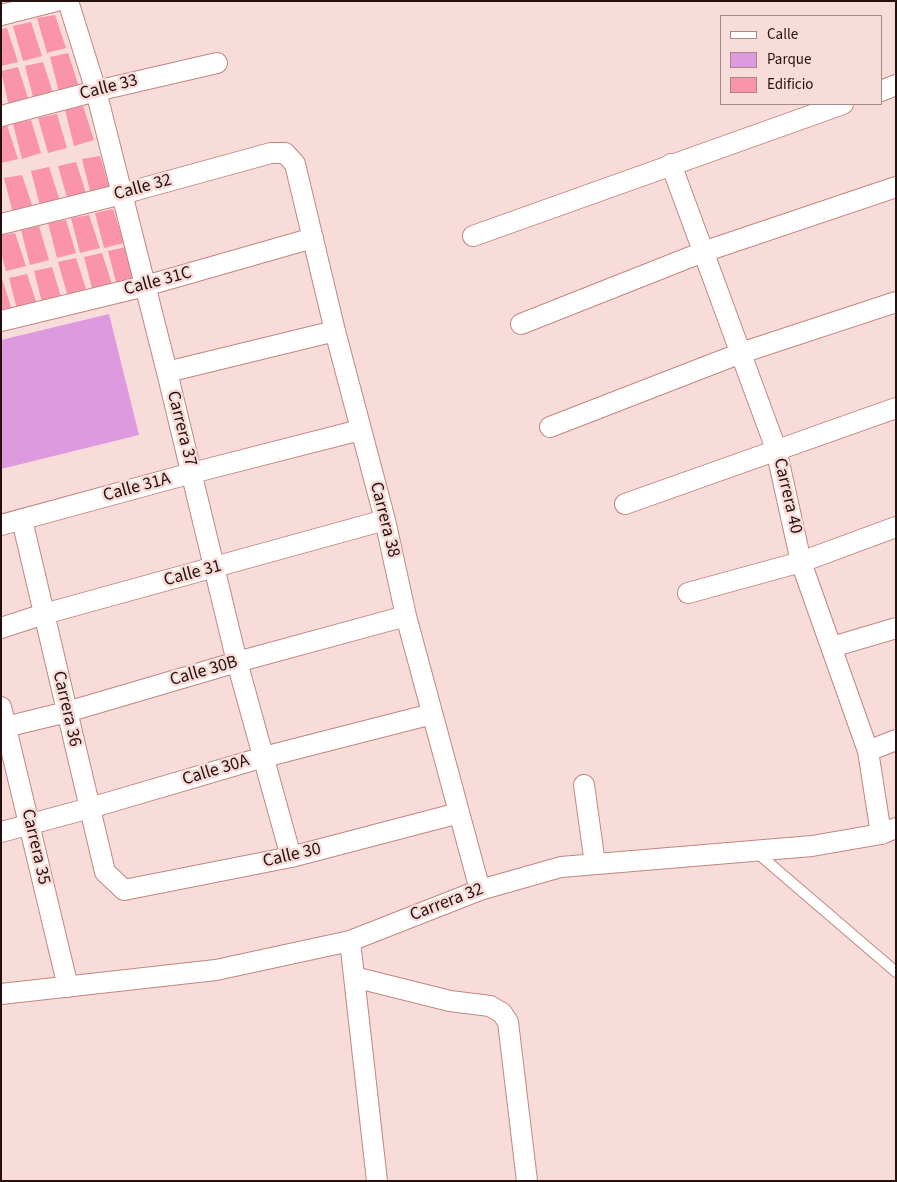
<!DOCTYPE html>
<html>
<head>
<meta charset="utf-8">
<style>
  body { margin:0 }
  #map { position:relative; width:897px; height:1182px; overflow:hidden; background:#f7dcd9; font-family:"Source Sans 3",sans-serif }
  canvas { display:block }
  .frame { position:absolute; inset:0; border:2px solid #26100e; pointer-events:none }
  .legend { position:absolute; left:720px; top:15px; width:162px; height:90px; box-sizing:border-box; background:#f7dcd9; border:1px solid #a38a88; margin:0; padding:6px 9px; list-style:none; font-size:15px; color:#26100e }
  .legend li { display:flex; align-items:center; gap:10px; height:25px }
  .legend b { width:25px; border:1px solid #a38a88 }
</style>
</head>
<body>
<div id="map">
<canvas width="897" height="1182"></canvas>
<div class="frame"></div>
<ul class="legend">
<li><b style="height:6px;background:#fff"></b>Calle</li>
<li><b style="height:14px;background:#dd9adf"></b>Parque</li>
<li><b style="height:14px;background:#f994aa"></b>Edificio</li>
</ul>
</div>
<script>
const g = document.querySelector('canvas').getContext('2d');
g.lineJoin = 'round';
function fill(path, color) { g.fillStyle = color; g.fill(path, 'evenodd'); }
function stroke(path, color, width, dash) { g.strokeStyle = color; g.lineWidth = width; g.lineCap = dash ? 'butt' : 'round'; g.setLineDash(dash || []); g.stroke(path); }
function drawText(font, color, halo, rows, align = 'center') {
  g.font = font + ' "Source Sans 3",sans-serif'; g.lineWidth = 5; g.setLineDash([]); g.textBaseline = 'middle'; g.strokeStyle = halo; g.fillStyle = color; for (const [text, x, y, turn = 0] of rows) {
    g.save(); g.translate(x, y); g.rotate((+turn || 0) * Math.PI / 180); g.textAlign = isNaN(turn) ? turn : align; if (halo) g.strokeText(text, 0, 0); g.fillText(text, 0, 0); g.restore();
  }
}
const green = new Path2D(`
  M109 314 139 435 1 469V340Z`);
const building = new Path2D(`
  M55 15 66 48 47 53 37 18Z
  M31 22 42 56 23 61 13 26Z
  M7 28 18 62 1 66V29Z
  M68 53 79 87 59 92 50 57Z
  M43 62 54 96 34 101 25 66Z
  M18 67 29 101 9 106 1 71Z
  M83 106 94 140 74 146 65 110Z
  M57 114 67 148 48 153 38 118Z
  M31 120 41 153 22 159 13 124Z
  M7 125 18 159 1 163V126Z
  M100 156 110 190 91 195 82 159Z
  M76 162 87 196 68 201 58 166Z
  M49 167 60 201 40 206 31 171Z
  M22 175 33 208 13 213 4 178Z
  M113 209 124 243 104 248 95 213Z
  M89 215 100 248 80 253 71 218Z
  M66 220 76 253 57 258 48 223Z
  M39 226 49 260 30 265 21 230Z
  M15 233 26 266 6 271 1 253V235Z
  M126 247 137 281 117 286 108 251Z
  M102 253 113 287 93 292 84 257Z
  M76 258 87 292 68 297 58 262Z
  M52 267 62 300 43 306 34 271Z
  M27 274 38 307 18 313 9 278Z
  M1 276 13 313 1 316Z`);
const lane = new Path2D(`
  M755 851 896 972`);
const street = new Path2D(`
  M68 1 96 91 167 372 237 662 291 857
  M1 15 56 1
  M881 91 896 85
  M1 116 96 91 217 63
  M671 164 776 449 801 562 868 751 881 834
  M1 224 122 194 271 153H285L295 164 335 331 385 520 406 616 480 890
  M473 236 843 104
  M1 321 145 286 313 238
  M521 324 703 252 896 187
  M167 372 335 331
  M550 427 741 353 896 302
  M625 504 896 408
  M22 520 105 872 124 890 291 857 459 813
  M1 525 192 473 360 430
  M688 593 801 562 896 527
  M1 628 44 614 385 520
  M832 647 896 628
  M1 707 68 987
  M1 728 67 712 237 662 406 616
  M868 751 896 740
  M584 785 595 864
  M1 832 90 808 264 757 432 714
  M350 941 377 1181
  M354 977 450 1001 490 1006 502 1013 508 1022 527 1181
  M1 994 216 970 350 941 480 890 561 867 812 846 881 834 896 828`);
const streetNames = [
  ["Calle 33",109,88,-14],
  ["Calle 32",143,188,-15],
  ["Calle 31C",158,282,-15],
  ["Carrera 37",181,429,76],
  ["Calle 31A",137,488,-15],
  ["Carrera 40",787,496,77],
  ["Carrera 38",384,520,76],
  ["Calle 31",193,574,-15],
  ["Calle 30B",204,672,-16],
  ["Carrera 36",66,709,77],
  ["Calle 30A",216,771,-17],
  ["Carrera 35",35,847,77],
  ["Calle 30",292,856,-13],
  ["Carrera 32",447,903,-21]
];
fill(green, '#dd9adf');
fill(building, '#f994aa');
stroke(lane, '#c28680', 12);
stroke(street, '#c28680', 22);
stroke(lane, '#fff', 10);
stroke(street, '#fff', 20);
drawText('18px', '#26100e', '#f7dcd9', streetNames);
</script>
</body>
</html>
